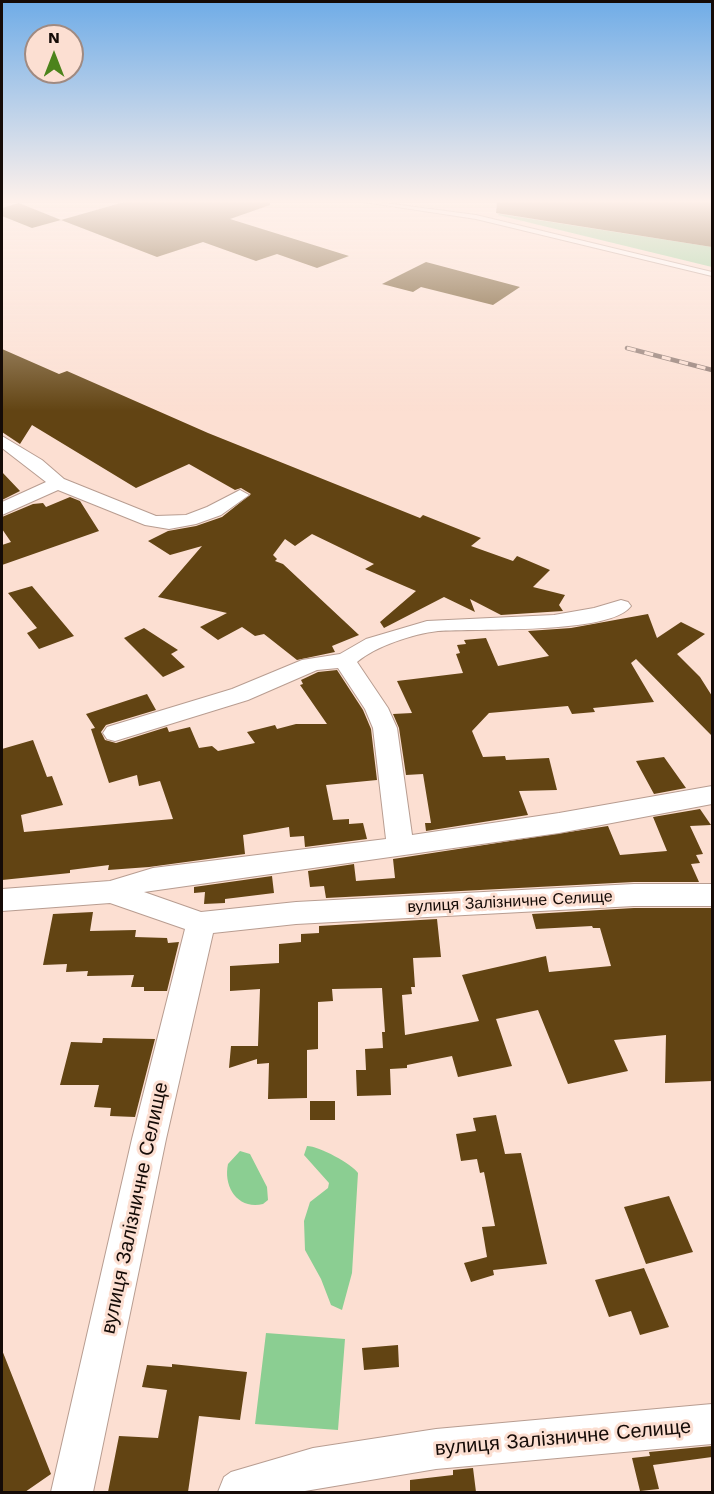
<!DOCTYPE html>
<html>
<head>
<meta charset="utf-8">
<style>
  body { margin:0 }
  #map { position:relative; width:714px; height:1494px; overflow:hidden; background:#fcdfd2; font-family:"Work Sans",sans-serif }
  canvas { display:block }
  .frame { position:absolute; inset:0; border:3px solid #150b07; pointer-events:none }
  .north { position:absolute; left:24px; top:24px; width:60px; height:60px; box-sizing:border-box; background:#fcdfd2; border:2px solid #a08a81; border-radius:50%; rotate:0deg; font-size:16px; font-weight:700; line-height:24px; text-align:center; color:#150b07 }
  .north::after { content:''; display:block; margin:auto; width:21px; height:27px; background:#4c831b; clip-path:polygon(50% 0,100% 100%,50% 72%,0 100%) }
</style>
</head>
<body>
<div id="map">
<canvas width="714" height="1494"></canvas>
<div class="frame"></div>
<div class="north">N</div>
</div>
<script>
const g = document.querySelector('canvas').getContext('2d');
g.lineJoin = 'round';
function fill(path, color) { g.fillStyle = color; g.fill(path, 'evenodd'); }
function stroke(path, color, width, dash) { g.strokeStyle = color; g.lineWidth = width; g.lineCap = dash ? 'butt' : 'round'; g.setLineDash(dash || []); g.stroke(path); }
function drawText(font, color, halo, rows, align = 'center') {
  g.font = font + ' "Work Sans",sans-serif'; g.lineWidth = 6; g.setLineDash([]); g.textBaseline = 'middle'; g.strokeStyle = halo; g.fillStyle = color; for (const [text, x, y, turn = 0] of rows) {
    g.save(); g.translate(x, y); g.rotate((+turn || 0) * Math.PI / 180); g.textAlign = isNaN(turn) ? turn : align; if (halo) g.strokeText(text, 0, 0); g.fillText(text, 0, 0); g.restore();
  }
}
const green = new Path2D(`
  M499 214 712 247V267L498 215Z
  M307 1146C319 1146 352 1164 358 1173L352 1273 342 1310 331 1305 321 1279 305 1250 304 1221 310 1202 328 1188 329 1183 304 1155Z
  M240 1151 250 1154 267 1187 268 1200 263 1204C238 1210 223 1187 228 1164Z
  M266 1333 345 1339 338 1430 255 1424Z`);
const building = new Path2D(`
  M124 202H270V205L230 219 349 256 317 268 277 254 256 261 203 242 157 257 61 220Z
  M497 202H712V247L496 213Z
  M19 203 61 220 32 228 2 216V208Z
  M426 262 520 287 493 305 421 287 413 292 382 284Z
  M2 349 59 374 67 371 208 433 420 518 423 515 481 538 471 546 513 561 517 556 550 570 533 587 565 595 559 605 563 611 501 615 470 599 475 612 444 597 384 628 380 622 416 591 365 569 374 564 312 534 295 546 285 539 273 555 277 559 275 561 283 564 359 635 332 646 335 652 297 660 264 634 255 636 242 627 218 640 200 627 227 613 158 597 202 546 170 555 148 541 168 531 196 526 222 517 251 494 241 488 235 490 189 464 136 488 32 425 20 444 2 432Z
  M2 472 20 491 2 500Z
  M70 497 80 501 99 531 2 565V545L11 542 2 529V517L33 504 43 503 46 507Z
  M32 586 74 636 39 649 27 633 37 628 8 593Z
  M648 614 657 638 681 622 705 634 677 654 700 677 712 696V736L636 659 631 663 654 702 593 708 595 712 572 714 568 706 489 713 472 731 483 757 505 756 506 760 549 758 557 790 519 791 528 815 426 831 425 823H431L423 774 406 775 399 728 393 714 412 713 397 681 463 673 456 654 460 653 457 645 466 644 464 640 486 638 498 666 549 656 528 631 571 628Z
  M144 628 178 650 171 654 185 667 163 677 124 638Z
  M337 670 363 710 371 729 377 780 326 785 333 820 349 819V824L363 823 367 839 305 847 304 836 290 837 289 827 243 835 245 854 149 867 108 870 109 865 70 870V873L2 880V749L33 740 47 777 52 776 63 805 21 815 24 832 173 819 160 781 139 786 137 775 109 783 91 729 95 728 86 714 147 694 156 710 106 725 101 732 105 740 116 743 167 727 169 732 190 727 199 748 212 746 218 751 255 743 247 732 275 725 277 729 296 724H327L300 685 303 684 301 680 318 672Z
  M664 757 686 788 654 794 636 761Z
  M700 809 711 825 690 826 703 854 696 855 700 863 691 864 699 882H634L326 898 324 886 310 887 308 871 354 864 356 881 395 878 393 859 608 826 620 855 667 851 653 817Z
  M272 876 274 893 225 899V903L204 904 205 892 194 893V887Z
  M634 908H711L712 1081 665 1083 666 1035 614 1040 628 1071 568 1084 538 1010 496 1019 512 1066 458 1077 452 1056 407 1065V1068L390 1069 391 1095 357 1096 356 1070H366L365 1049 383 1048 382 1032H385L382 988 332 989 333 1001 318 1002V1049L307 1050V1098L268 1099 269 1063 257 1064V1059L229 1068 231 1046H258L260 989 230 991V966L279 963V944L301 942V934L319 933V926L437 919 441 957 413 958 415 987H411L412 994 402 995 405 1035 479 1021 462 975 546 956 549 972 611 966 600 928H593L592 926 536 929 532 914Z
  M93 912 90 931 136 930 135 937 167 938 168 943 179 942 167 991H144V987H131L134 975 87 976 88 971 66 972 67 964 43 965 53 914Z
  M103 1038 155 1039 135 1117 110 1116 111 1108 94 1107 99 1085H60L71 1042 102 1043Z
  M310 1101H335V1120H310Z
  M496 1115 505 1154 521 1153 547 1264 493 1270 494 1275 471 1282 464 1263 487 1257 482 1227 495 1226 484 1172 480 1173 477 1159 461 1161 456 1134 476 1131 473 1118Z
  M669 1196 693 1252 646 1264 624 1207Z
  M644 1268 669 1327 640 1335 631 1311 609 1317 595 1280Z
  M398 1345 399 1367 364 1370 362 1348Z
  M2 1350 51 1474 25 1492H2Z
  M172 1364 247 1372 240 1420 199 1416 188 1492H108L119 1436 158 1438 167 1390 142 1387 147 1365 172 1367Z
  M712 1446V1457L653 1465 659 1489 640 1491 632 1458 650 1456 649 1452Z
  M473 1468 476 1492H410V1480L453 1475V1470Z`);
const service = new Path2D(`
  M364 202H377L476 215 712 272V276L476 219Z`);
const minor = new Path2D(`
  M2 436 42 460 64 479 156 516 186 515 207 507 240 490 249 495 221 515 196 524 169 529 145 525 58 490 2 515V502L46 482 2 448Z
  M621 600 628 602 631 606C611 635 474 628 438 631 413 634 376 646 357 662L388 708 397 728 412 835 559 813 712 786V804L559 833 144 892 201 912 296 902 634 884H712V906H634L296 924 213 933 166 1139 93 1492H51L132 1139 185 929 110 903 2 911V889L110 881 153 868 386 839 373 728 365 709 338 668 317 670 248 700 115 741 107 739 103 733 107 727 232 689 302 660 340 654 366 639 427 621 554 615 594 608Z
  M712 1404V1444L436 1469 299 1492H218L224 1477 231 1472 313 1448 436 1429Z`);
const rail = new Path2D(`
  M627 348 712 370`);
const streetNames = [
  ["вулиця Залізничне Селище",510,902,-3]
];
const nearStreetnames = [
  ["вулиця Залізничне Селище",135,1208,-78],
  ["вулиця Залізничне Селище",563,1438,-5]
];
fill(green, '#8bce92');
fill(building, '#624413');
stroke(service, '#b89d91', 2);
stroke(minor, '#b89d91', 2);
fill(service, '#fff');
fill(minor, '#fff');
stroke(rail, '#917c74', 4.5);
stroke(rail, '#fcdfd2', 3, [9]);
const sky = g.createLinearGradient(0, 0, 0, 411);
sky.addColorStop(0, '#6face7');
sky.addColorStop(0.49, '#fef1eb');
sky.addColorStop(1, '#fef1eb00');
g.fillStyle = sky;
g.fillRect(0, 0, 714, 411);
drawText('16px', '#150b07', '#fcdfd2', streetNames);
drawText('20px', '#150b07', '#fcdfd2', nearStreetnames);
</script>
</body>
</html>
